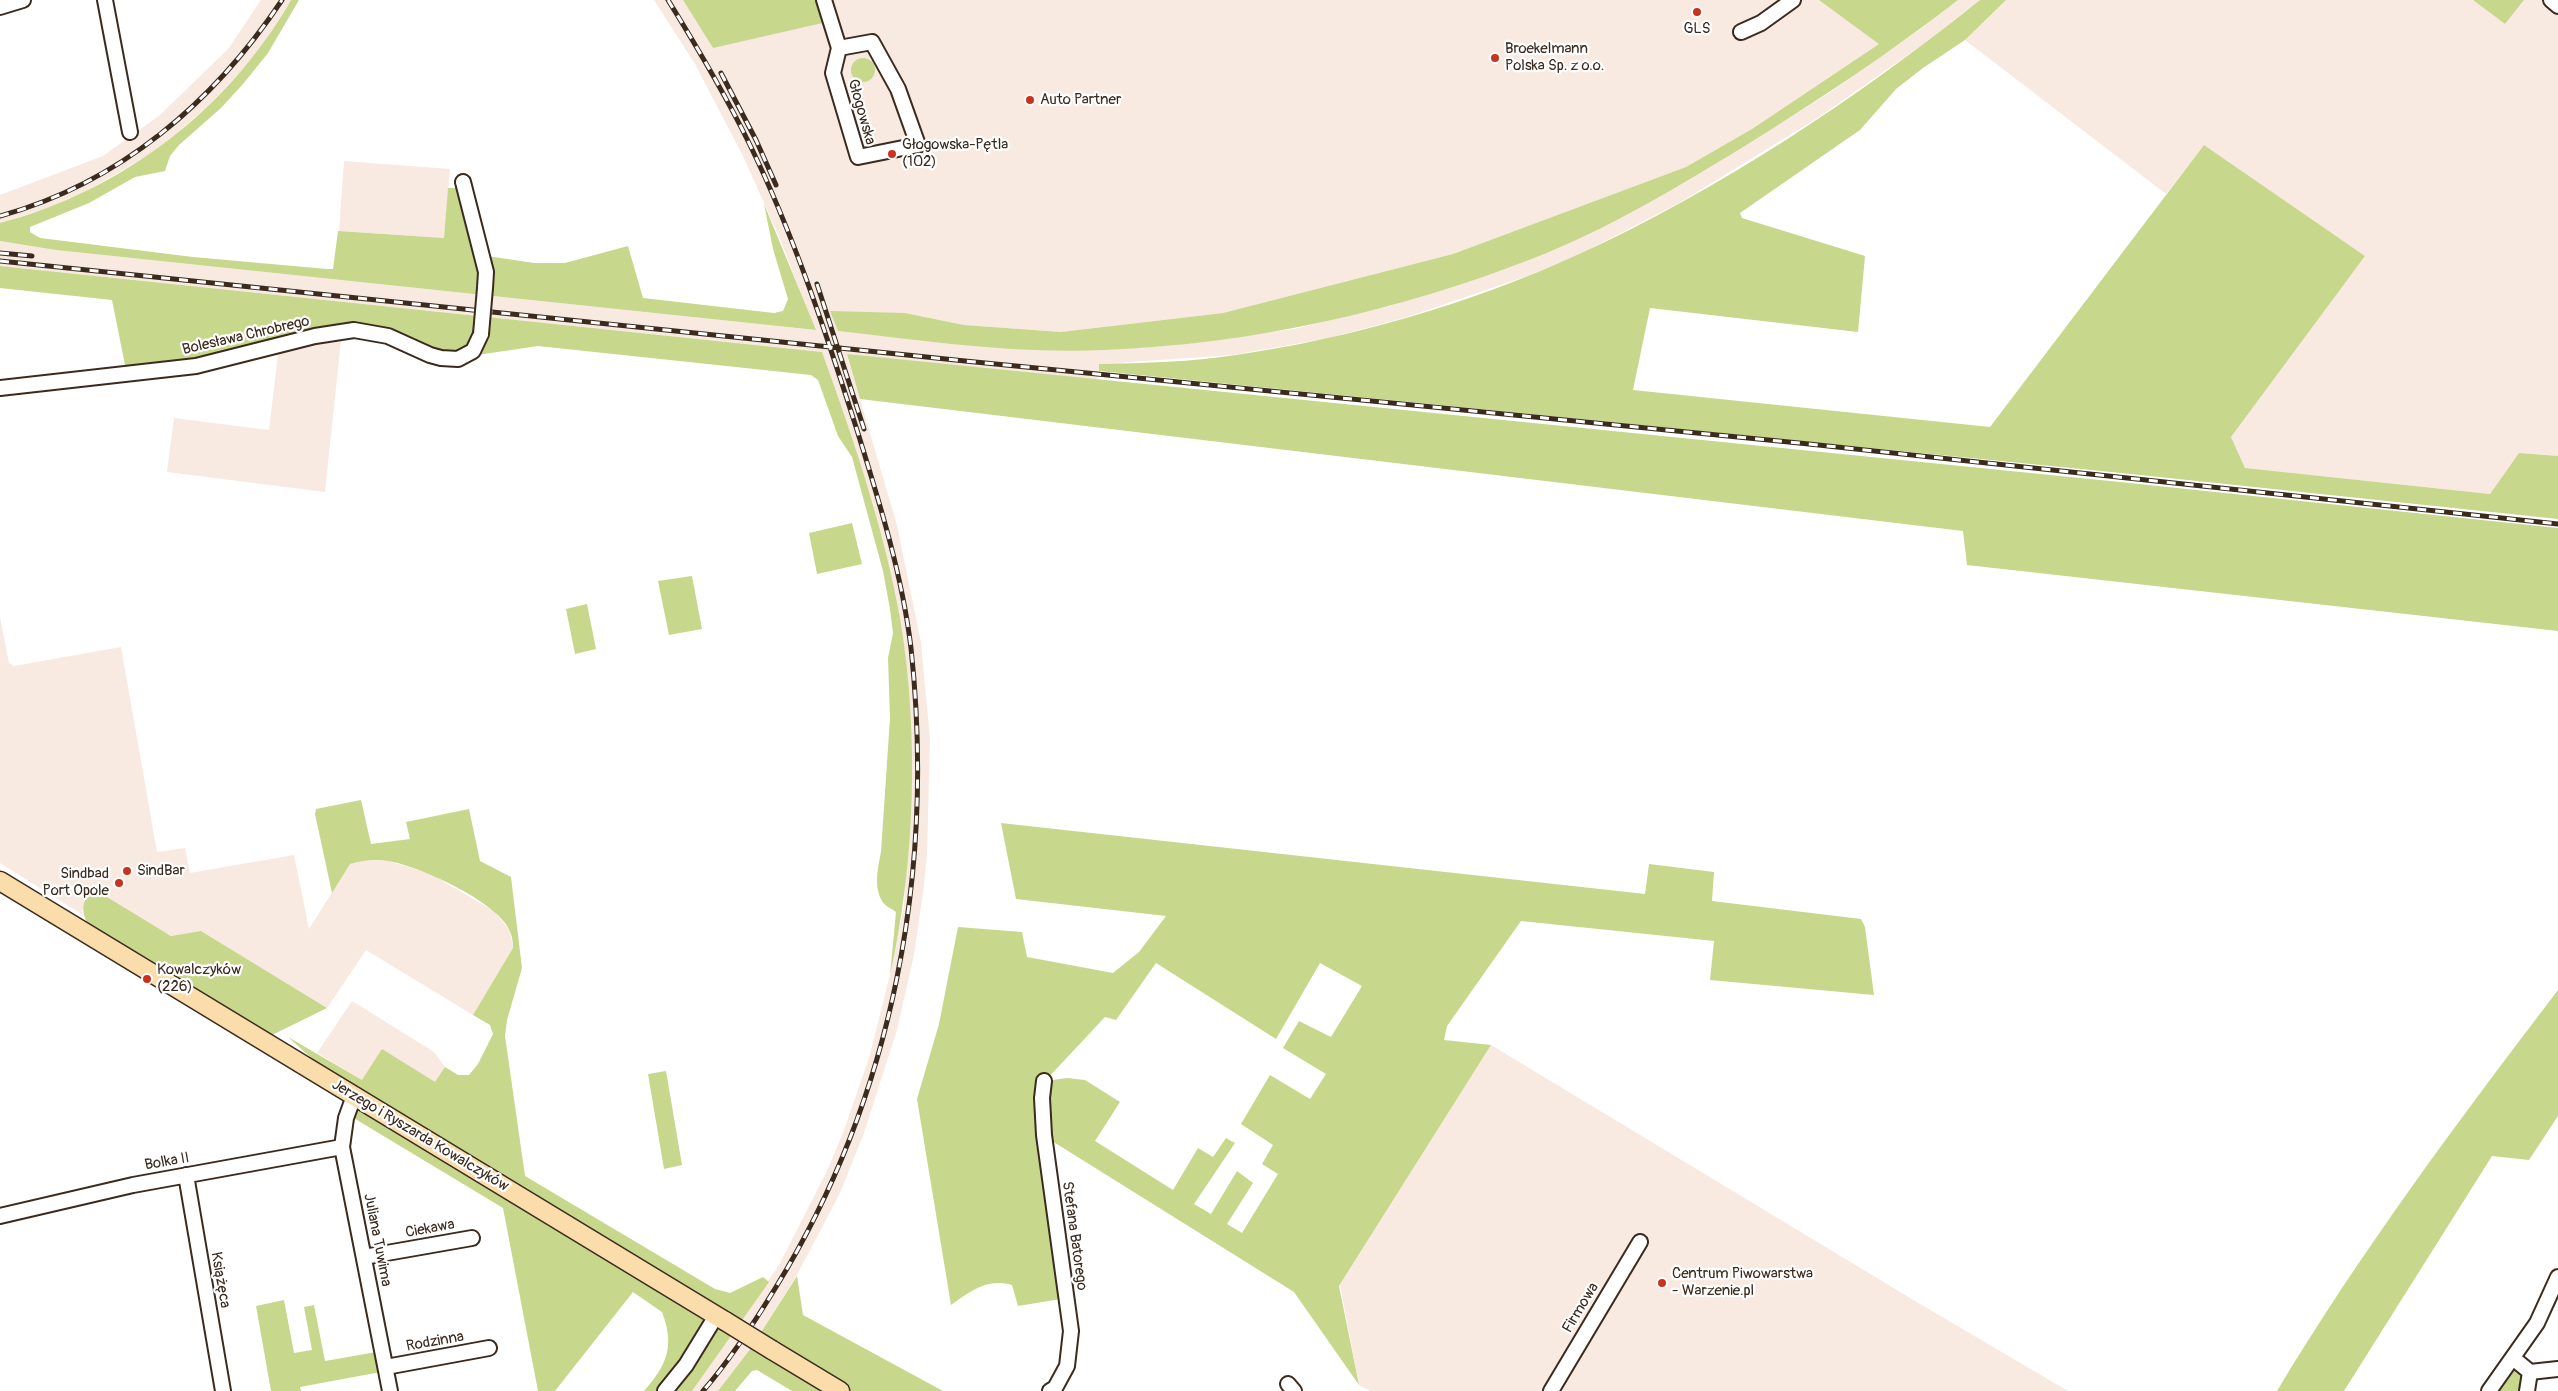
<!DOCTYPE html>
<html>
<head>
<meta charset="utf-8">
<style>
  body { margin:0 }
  canvas { display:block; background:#fff }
</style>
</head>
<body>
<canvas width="2558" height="1391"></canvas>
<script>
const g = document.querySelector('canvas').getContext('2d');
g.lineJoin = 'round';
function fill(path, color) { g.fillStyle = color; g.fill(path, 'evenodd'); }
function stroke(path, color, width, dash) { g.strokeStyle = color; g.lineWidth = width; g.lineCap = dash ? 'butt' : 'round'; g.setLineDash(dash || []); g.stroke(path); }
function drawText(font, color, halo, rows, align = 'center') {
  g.font = font + ' Pangolin,sans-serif'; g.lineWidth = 4.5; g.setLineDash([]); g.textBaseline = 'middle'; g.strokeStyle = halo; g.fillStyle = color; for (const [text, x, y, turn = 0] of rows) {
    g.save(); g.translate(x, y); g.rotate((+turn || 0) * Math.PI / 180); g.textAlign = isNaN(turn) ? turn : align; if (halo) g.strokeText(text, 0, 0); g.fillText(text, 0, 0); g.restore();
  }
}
const built = new Path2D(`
  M261 0H291L258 53 211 103 183 128 154 152 90 189 57 205 0 223V195L103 156 160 115 229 48Z
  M654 0H683L713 48 824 0H1827L1879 44 1752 129 1686 167 1453 254 1223 313 1061 332 964 325 905 313 831 312 838 331 970 345 1101 350 1166 346 1294 329 1390 306 1536 257 1622 217 1708 168 1829 93 1922 28 1958 0H1980L1929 40 1819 117 1679 203 1576 256 1527 276 1407 317 1329 338 1233 355 1100 364 1098 381 847 355 897 525 921 643 930 739 927 854 924 885 914 955 897 1030 864 1133 840 1193 797 1275 751 1348 718 1391H692L779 1265 826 1173 843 1133 869 1058 890 975 904 905 911 753 901 625 873 504 822 352 0 266V241L56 250 815 330 780 239 744 158 695 64Z
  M2006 0H2473L2505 24 2524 0H2551L2558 6V456L2519 453 2490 494 2245 468 2231 437 2365 256 2204 145 2166 194 1965 40Z
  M344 161 450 169 444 238 339 231Z
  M342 331 325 492 167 472 174 418 269 430 279 346Z
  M0 617 9 663 14 666 121 647 157 852 185 848 190 873 294 855 309 929 350 864 364 860 388 861 429 873 494 911 510 931 513 948 473 1015 366 950 327 1008 201 931 172 936 154 927 82 910 83 915 0 863Z
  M352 1001 434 1052 445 1067 436 1082 362 1080 317 1053Z
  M1491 1045 1920 1304 2068 1391H1370L1359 1385 1340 1285Z`);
const green = new Path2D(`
  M291 0H299L268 53 243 84 221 108 179 145 170 156 165 171 135 177 89 203 30 227V232L40 238 193 257 327 269H333L338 231 444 238 448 188H465L481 255 534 263H565L628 246 643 298 774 313 783 311 788 299 773 249 764 204 816 330 56 250 0 241V223C122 191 229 109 291 0Z
  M683 0H824L831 21 713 48Z
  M1819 0H1958C1890 53 1817 101 1743 147 1676 188 1608 229 1534 258 1396 312 1252 344 1104 350 1015 354 926 341 838 331L830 311 905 313 964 325 1061 332 1223 313 1453 254 1686 167 1752 129 1879 44Z
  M1980 0H2006L1965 40 1923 68 1896 89 1860 130 1740 213 1742 218 1865 256 1858 332 1650 308 1633 390 1990 427 2204 145 2365 256 2231 437 2245 468 2490 494 2519 453 2558 456V519L2121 473 1099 371V364C1145 363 1191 362 1236 355 1352 338 1469 304 1577 255 1718 191 1859 97 1980 0Z
  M2473 0H2524L2505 24Z
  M851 70a12 12 0 1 1 24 0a12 12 0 1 1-24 0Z
  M0 266 822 352C854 441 885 531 901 624 919 736 915 865 890 975L896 912C891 908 884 906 881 899 874 886 878 866 881 852L890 718 888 658 893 633 890 609 883 571 852 457 838 436 818 380 811 375 538 346 464 357 370 332 127 375 112 300 0 288Z
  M847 354 2120 482 2558 528V631L1967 565 1963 531 860 399Z
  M852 523 862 564 817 574 809 533Z
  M692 576 702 629 669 635 658 581Z
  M587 604 596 649 575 654 566 609Z
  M361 800 371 844 410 839 406 822 469 809 480 861 511 877 522 968 507 1020 505 1036 525 1176 715 1289 730 1293 763 1277 769 1282 692 1391H644C667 1365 675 1346 662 1312L633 1292 555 1391H538L503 1208 347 1114 354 1096 288 1037 362 1080 382 1049 435 1082 445 1067 458 1075H469L478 1064 493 1034 490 1025 473 1015 513 948C513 938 511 931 505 923 487 898 419 866 388 861 375 859 363 860 350 864L332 893 315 814 316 809Z
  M1001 823 1645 894 1649 864 1714 872 1712 901 1861 919 1865 927 1874 995 1710 980 1714 941 1521 921 1447 1026 1444 1040 1491 1045 1339 1286 1359 1385 1294 1292 1044 1136 1067 1298 1018 1306 1012 1285C987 1278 971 1291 951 1305L917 1099 939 1024 958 927 1022 932 1027 957 1113 973 1139 952 1166 916 1016 899ZM1156 963 1276 1039 1320 963 1362 986 1331 1037 1299 1021 1283 1048 1326 1074 1310 1099 1270 1075 1241 1124 1273 1145 1262 1164 1278 1174 1242 1233 1227 1224 1253 1183 1237 1171 1211 1214 1194 1204 1235 1143 1226 1138 1213 1157 1198 1148 1173 1190 1095 1141 1120 1102 1085 1080 1067 1078 1045 1081 1105 1017 1116 1020Z
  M92 888 171 936 201 931 327 1008 272 1035 88 924C80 910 83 901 92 888Z
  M2558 990V1116L2529 1160 2492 1156 2344 1391H2277C2361 1251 2459 1120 2558 990Z
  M666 1071 682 1165 664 1169 648 1074Z
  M797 1276 803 1315 943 1391H792L757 1370 752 1371 735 1391H718L751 1348Z
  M284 1300 294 1353 312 1350 304 1307 314 1305 325 1361 382 1351 386 1371 300 1387 301 1391H271L256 1306Z
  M2513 1358 2530 1372 2527 1391H2489Z`);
const minor = new Path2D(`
  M105 0 130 132
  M824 0 839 48 833 73 858 157 918 145 898 89 872 42 839 48
  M2551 0 2558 6
  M0 7 23 0
  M1741 32 1761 23 1793 0
  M463 182 486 272 485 288
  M0 388 196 366 315 336 354 330 388 336 430 355 441 358 458 359 473 351 481 334
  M1044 1081 1042 1098 1044 1135 1071 1331 1067 1366 1055 1388 1050 1391
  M354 1096 346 1118 342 1147 390 1391
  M186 1175 223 1391
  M0 1216 133 1185 342 1147
  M364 1257 472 1238
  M2513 1358 2530 1372 2527 1391
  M386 1367 489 1348
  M2530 1372 2558 1369
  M1288 1384 1294 1391
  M665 1391 686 1365 716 1316
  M1551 1391 1640 1242
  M2489 1391 2537 1323 2558 1277`);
const major = new Path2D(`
  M0 881 725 1321
  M772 1350 840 1391`);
const rail = new Path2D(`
  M668 0C697 47 725 94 749 143 794 235 826 333 857 430 879 501 902 574 911 648 935 870 894 1095 776 1287 754 1323 731 1359 703 1391
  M721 73 756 140 776 185
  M0 216C120 183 214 102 282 0
  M0 253 32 256
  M0 261 965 361 1809 444 2558 524
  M817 284 864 429`);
const minorBridge = new Path2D(`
  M481 334 485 288`);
const majorBridge = new Path2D(`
  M725 1321 772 1350`);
const markers = [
  [1697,12,5,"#c8321e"],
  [1495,58,5,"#c8321e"],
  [1030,100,5,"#c8321e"],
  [892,154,5,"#c8321e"],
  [127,871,5,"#c8321e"],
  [119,883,5,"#c8321e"],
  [147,979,5,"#c8321e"],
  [1662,1283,5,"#c8321e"]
];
const poiNames = [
  ["GLS",1697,29,"center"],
  ["Broekelmann",1505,49],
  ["Polska Sp. z o.o.",1505,66],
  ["Auto Partner",1040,100],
  ["Głogowska-Pętla",902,145],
  ["(102)",902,162],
  ["SindBar",137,871],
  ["Sindbad",109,874,"right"],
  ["Port Opole",109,891,"right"],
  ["Kowalczyków",157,970],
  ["(226)",157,987],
  ["Centrum Piwowarstwa",1672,1274],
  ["- Warzenie.pl",1672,1291]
];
const streetNames = [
  ["Głogowska",861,112,74],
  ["Bolesława Chrobrego",246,336,-13],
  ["Jerzego i Ryszarda Kowalczyków",420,1136,31],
  ["Bolka II",167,1162,-10],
  ["Ciekawa",430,1229,-10],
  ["Stefana Batorego",1074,1236,82],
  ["Juliana Tuwima",377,1240,79],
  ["Książęca",220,1280,80],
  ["Firmowa",1581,1308,-59],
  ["Rodzinna",435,1342,-10]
];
fill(built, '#f8e9e1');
fill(green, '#c7d78b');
stroke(minor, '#3b2a1e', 18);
stroke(major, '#3b2a1e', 21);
stroke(minor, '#fff', 14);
stroke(major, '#faddab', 18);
stroke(rail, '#3b2a1e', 5);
stroke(rail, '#fff', 3, [9]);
stroke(minorBridge, '#3b2a1e', 18, []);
stroke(majorBridge, '#3b2a1e', 21, []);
stroke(minorBridge, '#fff', 14);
stroke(majorBridge, '#faddab', 18);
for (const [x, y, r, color] of markers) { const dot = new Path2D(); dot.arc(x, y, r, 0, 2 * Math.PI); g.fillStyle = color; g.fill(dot); stroke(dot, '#fff', 2); }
drawText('15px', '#3b2a1e', '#fff', poiNames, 'left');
drawText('15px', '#3b2a1e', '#fff', streetNames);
</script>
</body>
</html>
